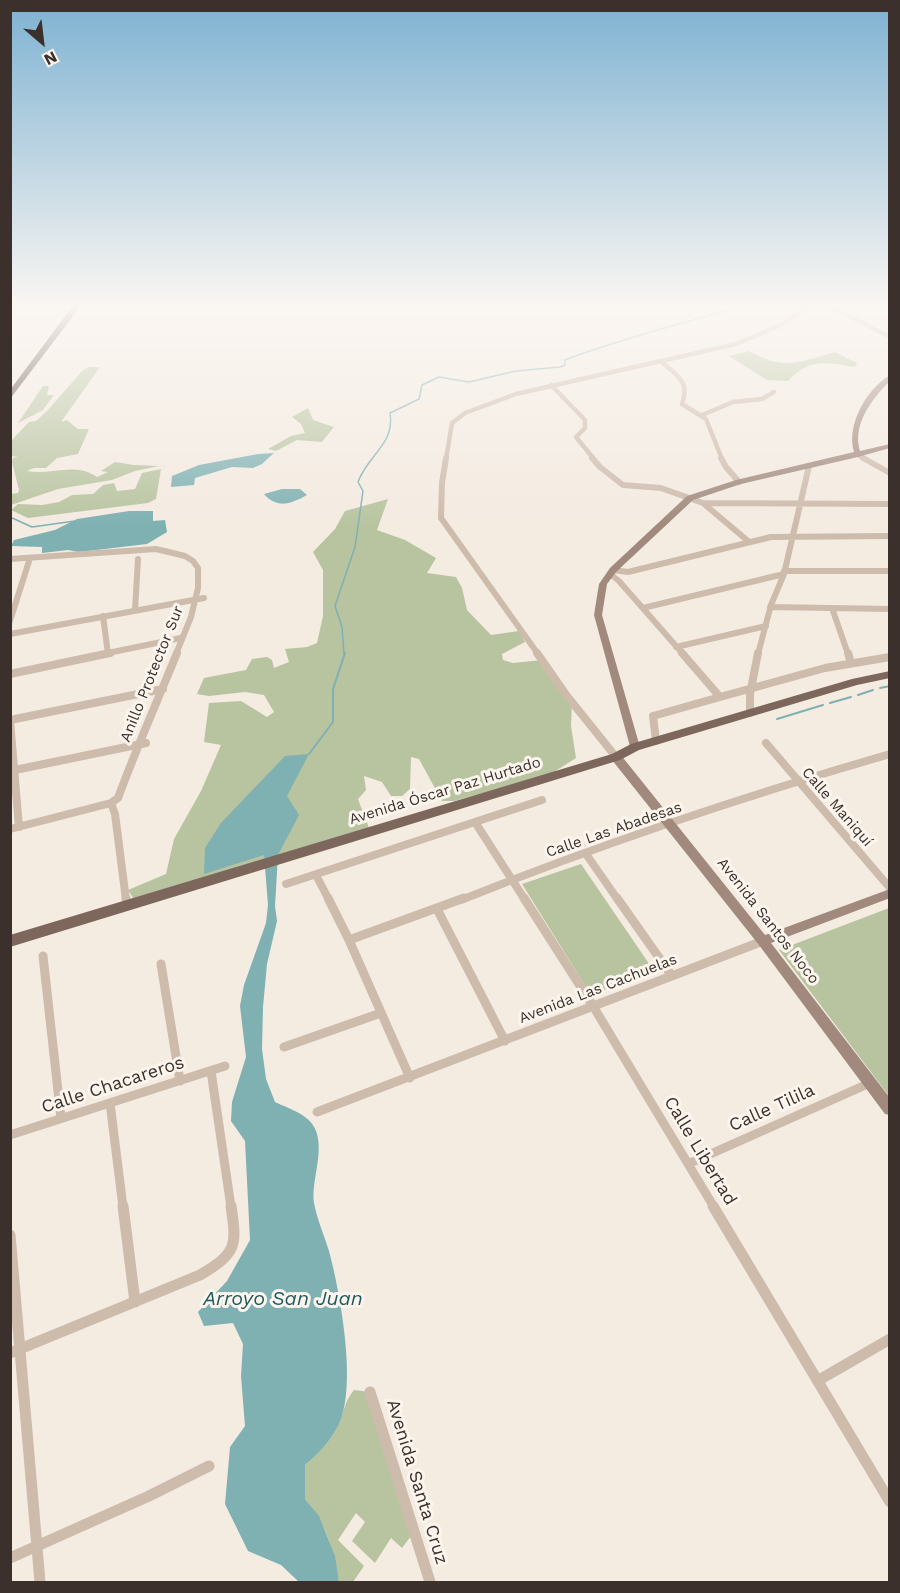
<!DOCTYPE html>
<html>
<head>
<meta charset="utf-8">
<style>
  body { margin:0 }
  #map { position:relative; width:900px; height:1593px; overflow:hidden; background:#f4ebe1; font-family:"Work Sans",sans-serif }
  canvas { display:block }
  .frame { position:absolute; inset:0; border:12px solid #3b302b; pointer-events:none }
  .north { position:absolute; left:12px; top:12px; width:60px; height:60px; -webkit-text-stroke:4px #fbf5ee; paint-order:stroke; rotate:152deg; font-size:16px; font-weight:700; line-height:24px; text-align:center; color:#3b302b }
  .north::after { content:''; display:block; margin:auto; width:21px; height:27px; background:#3b302b; clip-path:polygon(50% 0,100% 100%,50% 72%,0 100%) }
</style>
</head>
<body>
<div id="map">
<canvas width="900" height="1593"></canvas>
<div class="frame"></div>
<div class="north">N</div>
</div>
<script>
const g = document.querySelector('canvas').getContext('2d');
g.lineJoin = 'round';
function fill(path, color) { g.fillStyle = color; g.fill(path, 'evenodd'); }
function stroke(path, color, width, dash) { g.strokeStyle = color; g.lineWidth = width; g.lineCap = dash ? 'butt' : 'round'; g.setLineDash(dash || []); g.stroke(path); }
function drawText(font, color, halo, rows, align = 'center') {
  g.font = font + ' "Work Sans",sans-serif'; g.lineWidth = 6; g.setLineDash([]); g.textBaseline = 'middle'; g.strokeStyle = halo; g.fillStyle = color; for (const [text, x, y, turn = 0] of rows) {
    g.save(); g.translate(x, y); g.rotate((+turn || 0) * Math.PI / 180); g.textAlign = isNaN(turn) ? turn : align; if (halo) g.strokeText(text, 0, 0); g.fillText(text, 0, 0); g.restore();
  }
}
const green = new Path2D(`
  M749 351C783 371 800 362 835 352L857 363 855 367C828 362 808 358 788 381L767 380 729 356Z
  M89 367H100L61 422 67 420 78 429H89L78 454 57 458 46 468H34L27 471C50 476 75 461 97 477L108 472 101 471 115 462 134 465 159 466 135 471 112 480 58 489 11 505V494L18 493 19 490 12 462 13 458 18 457 11 456V441L29 422 36 421 47 411 82 371Z
  M43 386H49L47 395H54L43 410 18 423Z
  M308 408 313 420 334 427 322 442 297 440 276 451 268 449 291 436 305 433 301 424 292 417Z
  M161 469 156 499 148 503 28 518 11 510 18 504 42 505 59 502 72 495 93 494 103 485 114 483 117 491 135 489 142 473Z
  M388 499 377 530 405 540 436 558 427 573 456 577 462 588 467 610 491 635 519 631 525 642 502 654 503 660 513 663 542 660 572 701 571 726 576 758 549 775 454 801H442L419 759 411 757 410 789 402 796H391L382 782 364 776 366 790 358 799 369 828 135 901 128 890 166 874 174 839 201 791 221 745 204 742 209 703 241 701 267 717 274 712 264 695 245 692 209 696 197 694 204 678 246 670 252 659 267 657 272 660 274 668 289 662 285 649 307 647 317 643 323 616V570L313 552 335 529 345 511Z
  M581 864 654 971 591 995 522 884Z
  M889 908V1096L779 950Z
  M354 1390 370 1392 414 1532 402 1548 391 1538 375 1563 352 1541 365 1522 356 1513 338 1540 364 1566 353 1582H339C334 1551 326 1523 305 1499V1465C320 1453 333 1438 340 1420 346 1406 344 1403 354 1390Z`);
const water = new Path2D(`
  M274 453 262 464 253 468 232 467 195 478 194 485 171 487 172 476 199 465 258 454Z
  M282 489H300L307 495C291 504 277 509 264 494Z
  M129 511H153V521L165 520 167 532 147 544 79 552 68 550 42 553V547L11 546 14 540 55 530 77 519Z
  M309 754 287 796 299 815 278 855 275 906 277 921 267 964 263 1007 262 1049 266 1079 275 1102C292 1110 312 1115 317 1134 323 1157 311 1182 314 1203 317 1219 324 1235 329 1251 340 1292 356 1379 341 1419 334 1437 320 1453 305 1465V1499L319 1516 335 1556 339 1582H299L281 1565 248 1551 225 1504 230 1447 245 1426 241 1376 243 1344 233 1323 204 1326 198 1312 227 1281 250 1240 245 1141 231 1121 232 1102 246 1057 240 1006 244 985 266 923 268 905 264 855 204 874 205 848 221 823 285 756Z`);
const streamFar1 = new Path2D(`
  M10 517 32 527 75 521
  M344 654 342 627 335 606 355 547 363 491 358 482C368 454 395 445 390 413L419 399 422 385 439 377 469 382 516 371 560 367 565 365V360C625 337 688 323 749 303`);
const stream = new Path2D(`
  M880 688 890 686
  M858 695 873 690
  M830 703 851 697
  M777 719 823 705
  M309 754 333 722V689L345 653`);
const streetFar4 = new Path2D(`
  M662 362C678 377 690 381 682 404L706 419 722 459
  M551 385 585 420V428L576 437 594 459
  M702 415 733 402 762 399 774 392
  M858 455 865 459
  M446 459 452 423 465 413 516 394 736 344 781 325 811 304 831 307 890 337`);
const streetFar3 = new Path2D(`
  M446 458 442 483 441 518 538 654
  M592 458 600 467 623 485 661 488 703 503
  M721 458 726 467 739 482
  M863 458 890 473
  M748 541 703 503 890 504
  M10 559 156 549 185 556 193 561 198 568V588L191 617 176 654
  M613 570 628 572 771 537 890 536
  M784 571H890
  M610 574 619 581 683 654
  M770 607 890 609
  M643 608 784 574
  M832 608 848 654
  M135 610 138 559
  M103 616 108 654
  M10 621 30 558
  M10 634 204 598
  M676 647 766 626
  M103 654 181 638
  M758 654 771 605 784 574 809 466`);
const streetFar2 = new Path2D(`
  M537 653 567 696 616 757
  M682 653 720 697 825 668 890 657
  M848 653 851 663
  M10 674 110 653
  M750 713V694L758 653
  M10 720 163 689
  M10 721 19 827
  M656 741 653 716 720 697
  M766 743 890 888
  M10 771 146 743
  M475 822 525 900
  M10 829 111 803
  M586 854 618 900
  M316 875 329 900
  M286 884 542 800
  M126 900 115 814 111 803 118 798C136 749 157 702 177 653
  M461 900C601 844 745 796 890 754`);
const streetFar1 = new Path2D(`
  M126 898 127 905
  M328 898 349 940 410 1078
  M524 898 593 1006 714 1207
  M617 898 672 976
  M437 909 505 1041
  M349 940 464 898
  M43 956 61 1118
  M161 964 180 1081
  M284 1047 381 1013
  M211 1071 231 1207
  M110 1103 123 1207
  M317 1112 763 941
  M10 1135 225 1066
  M688 1164 870 1083`);
const street = new Path2D(`
  M123 1206 135 1302
  M713 1206 890 1502
  M10 1235 40 1582
  M10 1353 200 1275C237 1253 237 1246 231 1206
  M819 1380 890 1339
  M370 1392 430 1582
  M10 1558 149 1496 209 1466`);
const secondary = new Path2D(`
  M890 375V381C872 399 852 424 860 451L890 444V448L858 457 741 484 693 500 616 572 607 584 602 615 640 747 635 751 631 750 594 615 599 584 610 568 687 496 736 480 854 452C846 425 866 390 890 375Z
  M616 753 620 754 765 935 890 889V898L771 943 890 1098V1115L885 1114 759 945 612 760 611 757 612 754Z`);
const primary = new Path2D(`
  M890 671V678L857 685 639 750 620 760 10 947V935L612 754 631 744 852 679Z`);
const highway = new Path2D(`
  M75 303H83L10 399V390Z`);
const streetNames = [
  ["Anillo Protector Sur",152,674,-68],
  ["Avenida Óscar Paz Hurtado",445,791,-17],
  ["Calle Maniquí",837,807,49],
  ["Calle Las Abadesas",614,830,-19],
  ["Avenida Santos Noco",768,921,52],
  ["Avenida Las Cachuelas",598,989,-21]
];
const nearStreetnames = [
  ["Calle Chacareros",113,1085,-18],
  ["Calle Tilila",772,1108,-24],
  ["Calle Libertad",700,1151,59],
  ["Avenida Santa Cruz",417,1482,73]
];
const nearWaternames = [
  ["Arroyo San Juan",283,1299]
];
fill(green, '#b8c4a0');
fill(water, '#7fb0b2');
stroke(streamFar1, '#7fb0b2', 1.5);
stroke(stream, '#7fb0b2', 2);
stroke(streetFar4, '#cdbbac', 4.5);
stroke(streetFar3, '#cdbbac', 6);
stroke(streetFar2, '#cdbbac', 8);
stroke(streetFar1, '#cdbbac', 9);
stroke(street, '#cdbbac', 11);
fill(secondary, '#a18a7d');
fill(primary, '#7d675c');
fill(highway, '#5c4a42');
const sky = g.createLinearGradient(0, 0, 0, 526);
sky.addColorStop(0, '#7eb2d2');
sky.addColorStop(0.58, '#faf6f2');
sky.addColorStop(1, '#faf6f200');
g.fillStyle = sky;
g.fillRect(0, 0, 900, 526);
drawText('15px', '#3b302b', '#fbf5ee', streetNames);
drawText('18px', '#3b302b', '#fbf5ee', nearStreetnames);
drawText('italic 20px', '#1f5a5e', '#fbf5ee', nearWaternames);
</script>
</body>
</html>
